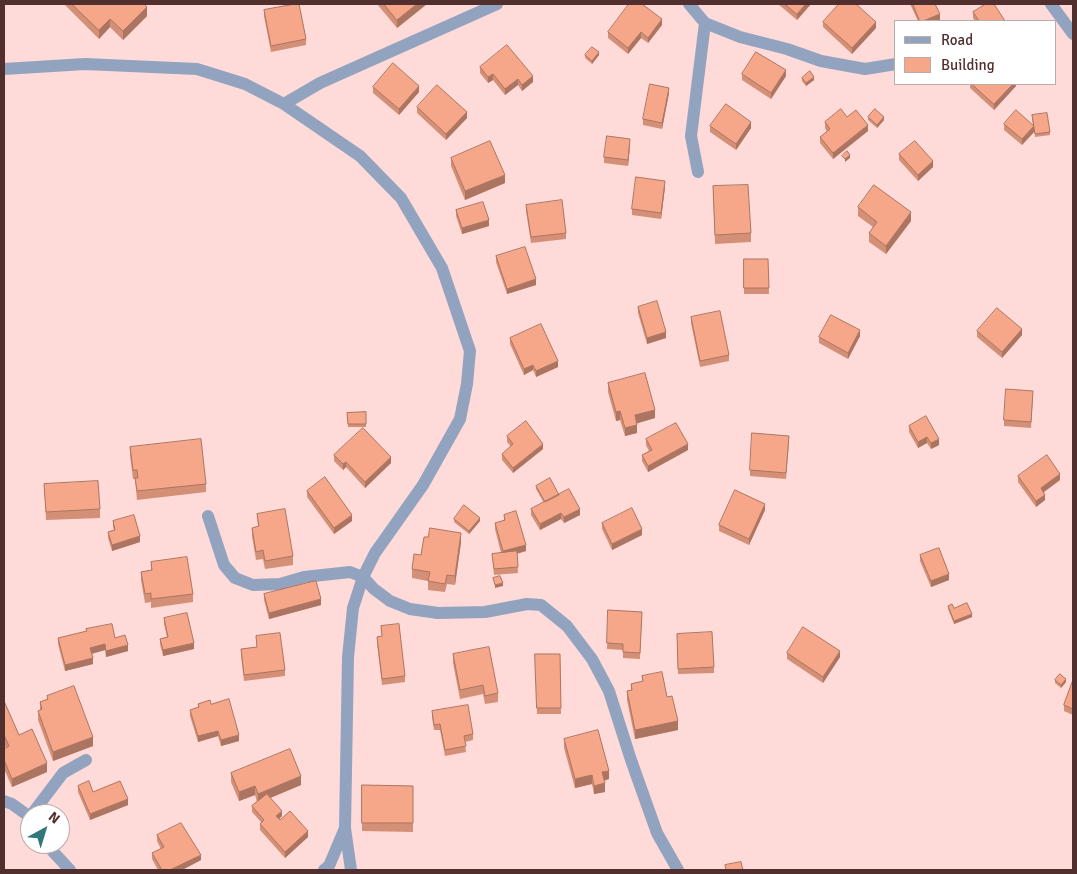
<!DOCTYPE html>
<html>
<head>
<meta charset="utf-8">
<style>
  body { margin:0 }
  #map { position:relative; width:1077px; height:874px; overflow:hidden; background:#fedad8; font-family:Signika,sans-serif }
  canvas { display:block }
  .frame { position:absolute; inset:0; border:5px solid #512f2e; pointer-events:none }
  .legend { position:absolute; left:894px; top:20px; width:162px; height:65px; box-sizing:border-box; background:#fff; border:1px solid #b9acab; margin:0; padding:6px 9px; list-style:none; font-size:15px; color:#512f2e }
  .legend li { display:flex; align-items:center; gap:10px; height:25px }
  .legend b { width:25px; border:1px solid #b9acab }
  .north { position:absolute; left:20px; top:804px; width:50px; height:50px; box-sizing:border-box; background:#fff; border:1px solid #b9acab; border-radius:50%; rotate:39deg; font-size:14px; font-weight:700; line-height:20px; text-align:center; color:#512f2e }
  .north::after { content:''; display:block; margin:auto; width:18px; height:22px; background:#2f797d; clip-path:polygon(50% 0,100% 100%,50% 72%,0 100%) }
</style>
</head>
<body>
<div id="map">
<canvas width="1077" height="874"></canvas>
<div class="frame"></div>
<ul class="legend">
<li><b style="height:6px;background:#92a3bf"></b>Road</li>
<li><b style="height:14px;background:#f6a78a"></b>Building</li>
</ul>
<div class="north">N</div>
</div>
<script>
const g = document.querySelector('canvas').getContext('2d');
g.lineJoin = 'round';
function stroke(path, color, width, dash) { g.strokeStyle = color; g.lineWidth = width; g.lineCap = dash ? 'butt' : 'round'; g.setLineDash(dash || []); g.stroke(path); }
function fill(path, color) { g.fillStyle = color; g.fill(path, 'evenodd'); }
const minor = new Path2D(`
  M689 4 705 23 691 136 698 172
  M1051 4 1073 34
  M705 23 740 37 787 49 821 61 865 69 896 64
  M4 69 85 64 197 69 245 84 284 104 360 156 401 198 442 268 470 351 467 384 460 419 423 485 375 553 363 577 353 608 348 657 345 828 329 866 324 870
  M284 104 320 83 497 4
  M208 516 224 565 235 578 253 585 280 584 304 577 350 572 363 577 374 589 390 601 410 609 438 613 485 612 527 604 541 605 567 626 592 659 609 691 631 760 657 833 678 870
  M4 801 12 804 30 817
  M32 814 63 773 86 760
  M345 828 351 870
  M46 844 70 870`);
const wall = new Path2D(`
  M64 4H144L147 16 123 40 110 27 99 39Z
  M377 4H427L397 28Z
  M778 4H811L797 20Z
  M910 4H935L940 20 937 21H918Z
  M264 10 306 39V45L271 52 264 16Z
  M973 12 1005 21H975L973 18Z
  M823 22 876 28 852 54 823 27Z
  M662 25 648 43 641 38 628 54 608 38V32Z
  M585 55H599L592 64 585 58Z
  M480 67 533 82 522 91 518 85 505 95 493 80 488 83 480 73Z
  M742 74 786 76 771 99 742 80Z
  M802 78 814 80 806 86 802 81Z
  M970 84H1016V86L994 110 970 88Z
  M373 87 419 92 399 115 373 93Z
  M669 93 662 129 643 125V119Z
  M417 107 467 118 446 140 417 113Z
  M1032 115 1050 132V135L1035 137 1034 128V132L1022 145 1004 130V124L1033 125Z
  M847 117 868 131 833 159 820 143V137L827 132 825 128V122Z
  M868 117 884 120 877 128 868 120Z
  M710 126 751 128 736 150 710 132Z
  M630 145 628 166 604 163V157Z
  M899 154 933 167 918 181 899 160Z
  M451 158 505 183 465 200 451 166Z
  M713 186 751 233V242L715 244Z
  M665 187 661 219 632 215V209Z
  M526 205 566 233V239L531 243 526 211Z
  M858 207 911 221 886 254 869 242V233L873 227 858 216Z
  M456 210 489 226 462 234 456 216Z
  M496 256 536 285 507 294 496 262Z
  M744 259H768L769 294H744Z
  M638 307 666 338 647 344 638 313Z
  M691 317 729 355V361L700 367 691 323Z
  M977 331 1022 335 1002 358 977 337Z
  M860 336 848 359 819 343V337Z
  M510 338 558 367 536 377 533 370 524 375 510 344Z
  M608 383 655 418 637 423V433L625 436 620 420 616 421 608 392Z
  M1033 397 1031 428 1004 426V420Z
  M366 412V427H348L347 413Z
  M909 426 939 445 931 449 927 443 918 448 909 432Z
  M507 436 543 449 513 473 502 460V454L511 447 507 442Z
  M646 439 688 450 648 472 642 461V455L649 451 646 445Z
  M789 442 786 479 750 476V470Z
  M130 447 206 484V492L137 500 135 479H133L130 455Z
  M334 455 391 463 365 488 346 467 343 470 334 461Z
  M1018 476 1060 480 1044 492 1045 500 1036 507 1018 482Z
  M44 484 100 509V518L46 520Z
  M536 486 559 495 580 515 564 523 561 519 540 530 531 515V509L544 503 536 489Z
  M307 491 352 521 334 534 307 497Z
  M765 510 749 545 719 531V525Z
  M257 514 293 556V565L265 569 263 559 256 560 252 536V528L258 527Z
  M504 515 526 551 517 554 518 573 494 575 492 554 501 553 495 529V523L504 521Z
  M454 519 480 521 469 534 454 522Z
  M113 521 140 542 112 551 108 538V532L114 530 113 527Z
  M602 523 642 535 612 550 602 529Z
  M461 542 455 585 447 584 445 592 428 590V581L412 578V569L421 555Z
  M920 555 949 580 931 587 920 561Z
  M151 562 193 594V602L151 608V602L145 603 141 580V572L151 570Z
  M264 594 321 605 269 619 264 600Z
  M948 606 954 608 972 617 954 624 948 609Z
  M608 610 642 612 640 659 623 658V650L607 649Z
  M164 618 194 649 163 656 160 644V639L167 637 164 624Z
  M381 626 405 676V682L382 685 377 643V637L382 636Z
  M677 634 714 667V673L678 674Z
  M256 636 285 670V676L244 681 241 655V649L257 647Z
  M58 638H115L128 651 106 657 105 650 92 654 93 664 65 671 58 644Z
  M787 653 840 657 823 683 787 659Z
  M453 654 498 693V702L485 704 483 694 460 699 453 663Z
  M535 654H560L561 714H537Z
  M642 676 667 697 678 730 635 739 627 700V691L631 690V684L642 682Z
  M1055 680 1066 682 1061 688 1055 683Z
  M1073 680V715L1064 711V705Z
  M47 696 93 746 53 761 38 720V711L40 710V702L47 700Z
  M4 701 19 735 47 772 12 787 4 769V749L6 748 4 744Z
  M198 704H211L239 741 221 746 218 736 198 742 190 716V710L198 708Z
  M432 711 473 734V740L465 742 466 752 445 756 440 730H434L432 717Z
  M564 739 609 779 604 781 605 792 594 794 592 784 575 788 564 748Z
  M231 773 301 785 270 798 282 816 279 819 308 837 285 858 260 830V824L261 822 252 812V806L257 802 255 795 239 801 231 782Z
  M362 785 413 786V832L362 831Z
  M78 786 93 792 128 805 90 820 78 792Z
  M157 835 201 860 182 870H158L152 859V853L161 849 157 841Z`);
const shadedWall = new Path2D(`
  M417 4H427L397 28V20Z
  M806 4H811L797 20V14Z
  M147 7V16L123 40V31Z
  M940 14V20L937 21H923Z
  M110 19V27L99 39V30Z
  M662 19V25L648 43V38Z
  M876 22V28L852 54V48Z
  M641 32V38L628 54V48Z
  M599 52V55L592 64V61Z
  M786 70V76L771 99V93Z
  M493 74V80L488 83V77Z
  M533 76V82L522 91V85Z
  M814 77V80L806 86V83Z
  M518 79V85L505 95V89Z
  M1013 84H1016V86L994 110V104Z
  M419 86V92L399 115V109Z
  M669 88V93L662 129V123Z
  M467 112V118L446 140V134Z
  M884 117V120L877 128V125Z
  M751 122V128L736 150V144Z
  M868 125V131L833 159V153Z
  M1034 126V132L1022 145V139Z
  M630 139V145L628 166V160Z
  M850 155V158L845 162V159Z
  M933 161V167L918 181V175Z
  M505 175V183L465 200V191Z
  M665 181V187L661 219V213Z
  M911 212V221L886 254V246Z
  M489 220V226L462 234V228Z
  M536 279V285L507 294V289Z
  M1022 329V335L1002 358V352Z
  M860 330V336L848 359V353Z
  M666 332V338L647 344V338Z
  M558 361V367L536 377V371Z
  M533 365V370L524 375V369Z
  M655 410V418L635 424V415Z
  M620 411V420L616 421V412Z
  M637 425V433L625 436V428Z
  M927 437V443L918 448V442Z
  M939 439V445L931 449V443Z
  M543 444V449L513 473V468Z
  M688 444V450L648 472V466Z
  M391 457V463L365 488V482Z
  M346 462V467L343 470V464Z
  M1060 474V480L1041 494V488Z
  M1045 495V500L1036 507V501Z
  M765 504V510L749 545V539Z
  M580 509V515L564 523V517Z
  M561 513V519L540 530V524Z
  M352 515V521L334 534V528Z
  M480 518V521L469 534V531Z
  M642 529V535L612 550V544Z
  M461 533V542L455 585V576Z
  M140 536V542L112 551V545Z
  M526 545V551L503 557V551Z
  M949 574V580L931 587V581Z
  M503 583V586L495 588V585Z
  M321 599V605L269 619V613Z
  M972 614V617L954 624V621Z
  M194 643V649L163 656V650Z
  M105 644V650L90 654V648Z
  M128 645V651L106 657V651Z
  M840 651V657L823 683V677Z
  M93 658V664L65 671V665Z
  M1066 679V682L1061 688V685Z
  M678 721V730L635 739V730Z
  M218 731V736L198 742V736Z
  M239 735V741L221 746V740Z
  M93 737V746L53 761V752Z
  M47 763V772L12 787V779Z
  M609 771V779L602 781V772Z
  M592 775V784L575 788V779Z
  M301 776V785L258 803V794Z
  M605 783V792L594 794V786Z
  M255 786V795L239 801V792Z
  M128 799V805L90 820V814Z
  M282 811V816L276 822V816Z
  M308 831V837L285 858V852Z
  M201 855V860L182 870H170Z`);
const building = new Path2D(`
  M72 4H144L147 7 123 31 110 19 99 30Z
  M295 4H299L306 39 271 46 264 10Z
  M384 4H417L397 20Z
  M629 4H642L662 19 648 38 641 32 628 48 608 32Z
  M785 4H806L797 14Z
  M839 4H856L876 22 852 48 823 22Z
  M913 4H935L940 14 923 21H920Z
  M986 4H994L1005 21H979L973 12Z
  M507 45 533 76 522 85 518 79 505 89 493 74 488 77 480 67Z
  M592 47 599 52 592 61 585 55Z
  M756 52 786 70 771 93 742 74Z
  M393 63 419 86 399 109 373 87Z
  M810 71 814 77 806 83 802 78Z
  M650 84 669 88 662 123 643 119Z
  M972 84H1013L994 104Z
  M437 85 467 112 446 134 417 107Z
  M726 104 751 122 736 144 710 126Z
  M841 109 847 117 856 110 868 125 833 153 820 137 830 129 825 122Z
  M875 109 884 117 877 125 868 117Z
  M1016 110 1034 126 1022 139 1004 124Z
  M1047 113 1050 132 1035 134 1032 115Z
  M607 136 630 139 628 160 604 157Z
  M490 141 505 175 465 191 451 158Z
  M915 141 933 161 918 175 899 154Z
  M847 151 850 155 845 159 842 156Z
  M636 177 665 181 661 213 632 209Z
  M748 185 751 233 715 235 713 186Z
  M874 185 911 212 886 246 869 233 877 222 858 207Z
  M562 200 566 233 531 237 526 205Z
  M483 202 489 220 462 228 456 210Z
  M525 247 536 279 507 289 496 256Z
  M744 259H768L769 288H744Z
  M657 301 666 332 647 338 638 307Z
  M997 308 1022 329 1002 352 977 331Z
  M720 311 729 355 700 361 691 317Z
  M831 315 860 330 848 353 819 337Z
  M541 324 558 361 536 371 533 365 524 369 510 338Z
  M645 373 655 410 635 415 637 425 625 428 620 411 616 412 608 383Z
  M1006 389 1033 391 1031 422 1004 420Z
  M366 412V424H348L347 413Z
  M926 416 939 439 931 443 927 437 918 442 909 426Z
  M526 421 543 444 513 468 502 454 513 444 507 436Z
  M676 423 688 444 648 466 642 455 652 450 646 439Z
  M363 428 391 457 365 482 346 462 343 464 334 455Z
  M752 433 789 436 786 473 750 470Z
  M201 439 206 484 137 491 135 478H138L137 470H133L130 447Z
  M1047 455 1060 474 1041 488 1045 495 1036 501 1018 476Z
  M325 477 352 515 334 528 307 491Z
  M550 478 559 495 545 502 536 486Z
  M98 481 100 509 46 512 44 484Z
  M569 489 580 509 564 517 561 513 540 524 531 509Z
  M735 490 765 504 749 539 719 525Z
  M464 505 480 518 469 531 454 519Z
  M632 508 642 529 612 544 602 523Z
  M285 509 293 556 265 561 263 550 256 552 252 528 259 526 257 514Z
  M516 511 526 545 503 551 495 523 505 520 504 515Z
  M134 515 140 536 112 545 108 532 115 530 113 521Z
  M430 528 461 533 455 576 447 575 445 584 428 581 430 572 412 569 414 554 421 555 424 537H428Z
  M939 548 949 574 931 581 920 555Z
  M517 551 518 567 494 569 492 554Z
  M187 557 193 594 151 599V593L145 594 141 572 152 570 151 562Z
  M500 576 503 583 495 585 493 578Z
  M316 581 321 599 269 613 264 594Z
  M967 603 972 614 954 621 948 606 952 604 954 608Z
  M608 610 642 612 640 653 623 652V644L607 643Z
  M187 613 194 643 163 650 160 639 168 637 164 618Z
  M112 624 115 638 125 635 128 645 106 651 105 644 90 648 93 658 65 665 58 638 87 631 86 629Z
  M399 624 405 676 382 679 377 637 382 636 381 626Z
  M803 627 840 651 823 677 787 653Z
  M712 632 714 667 678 669 677 634Z
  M280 633 285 670 244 675 241 649 257 647 256 636Z
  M489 647 498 693 485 696 483 685 460 690 453 654Z
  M535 654H560L561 708H537Z
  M662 672 667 697 672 696 678 721 635 730 627 691 632 690 631 684 643 681 642 676Z
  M1060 674 1066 679 1061 685 1055 680Z
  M1073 680V709L1064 705Z
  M74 686 93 737 53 752 38 711 42 709 40 702 48 699 47 696Z
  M229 699 239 735 221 740 218 731 198 736 190 710 199 707 198 704 210 700 211 704Z
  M4 701 19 735 32 729 47 763 12 779 4 760V749L9 746 4 735Z
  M468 705 473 734 464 736 466 746 445 750 440 724 434 725 432 711Z
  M598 730 609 771 602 772 605 783 594 786 592 775 575 779 564 739Z
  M290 749 301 776 258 794 255 786 239 792 231 773Z
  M89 781 93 792 120 781 128 799 90 814 78 786Z
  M362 785 413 786V823H362Z
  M267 794 282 811 276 816 280 820 290 811 308 831 285 852 260 824 264 820 252 806Z
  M181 823 201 855 170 870H162L152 853 164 847 157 835Z
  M741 862 743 870H726L725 865Z`);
stroke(minor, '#92a3bf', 12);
fill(wall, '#d49077');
fill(shadedWall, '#ac7561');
fill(building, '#f6a78a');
stroke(building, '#ac7561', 1);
</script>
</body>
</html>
